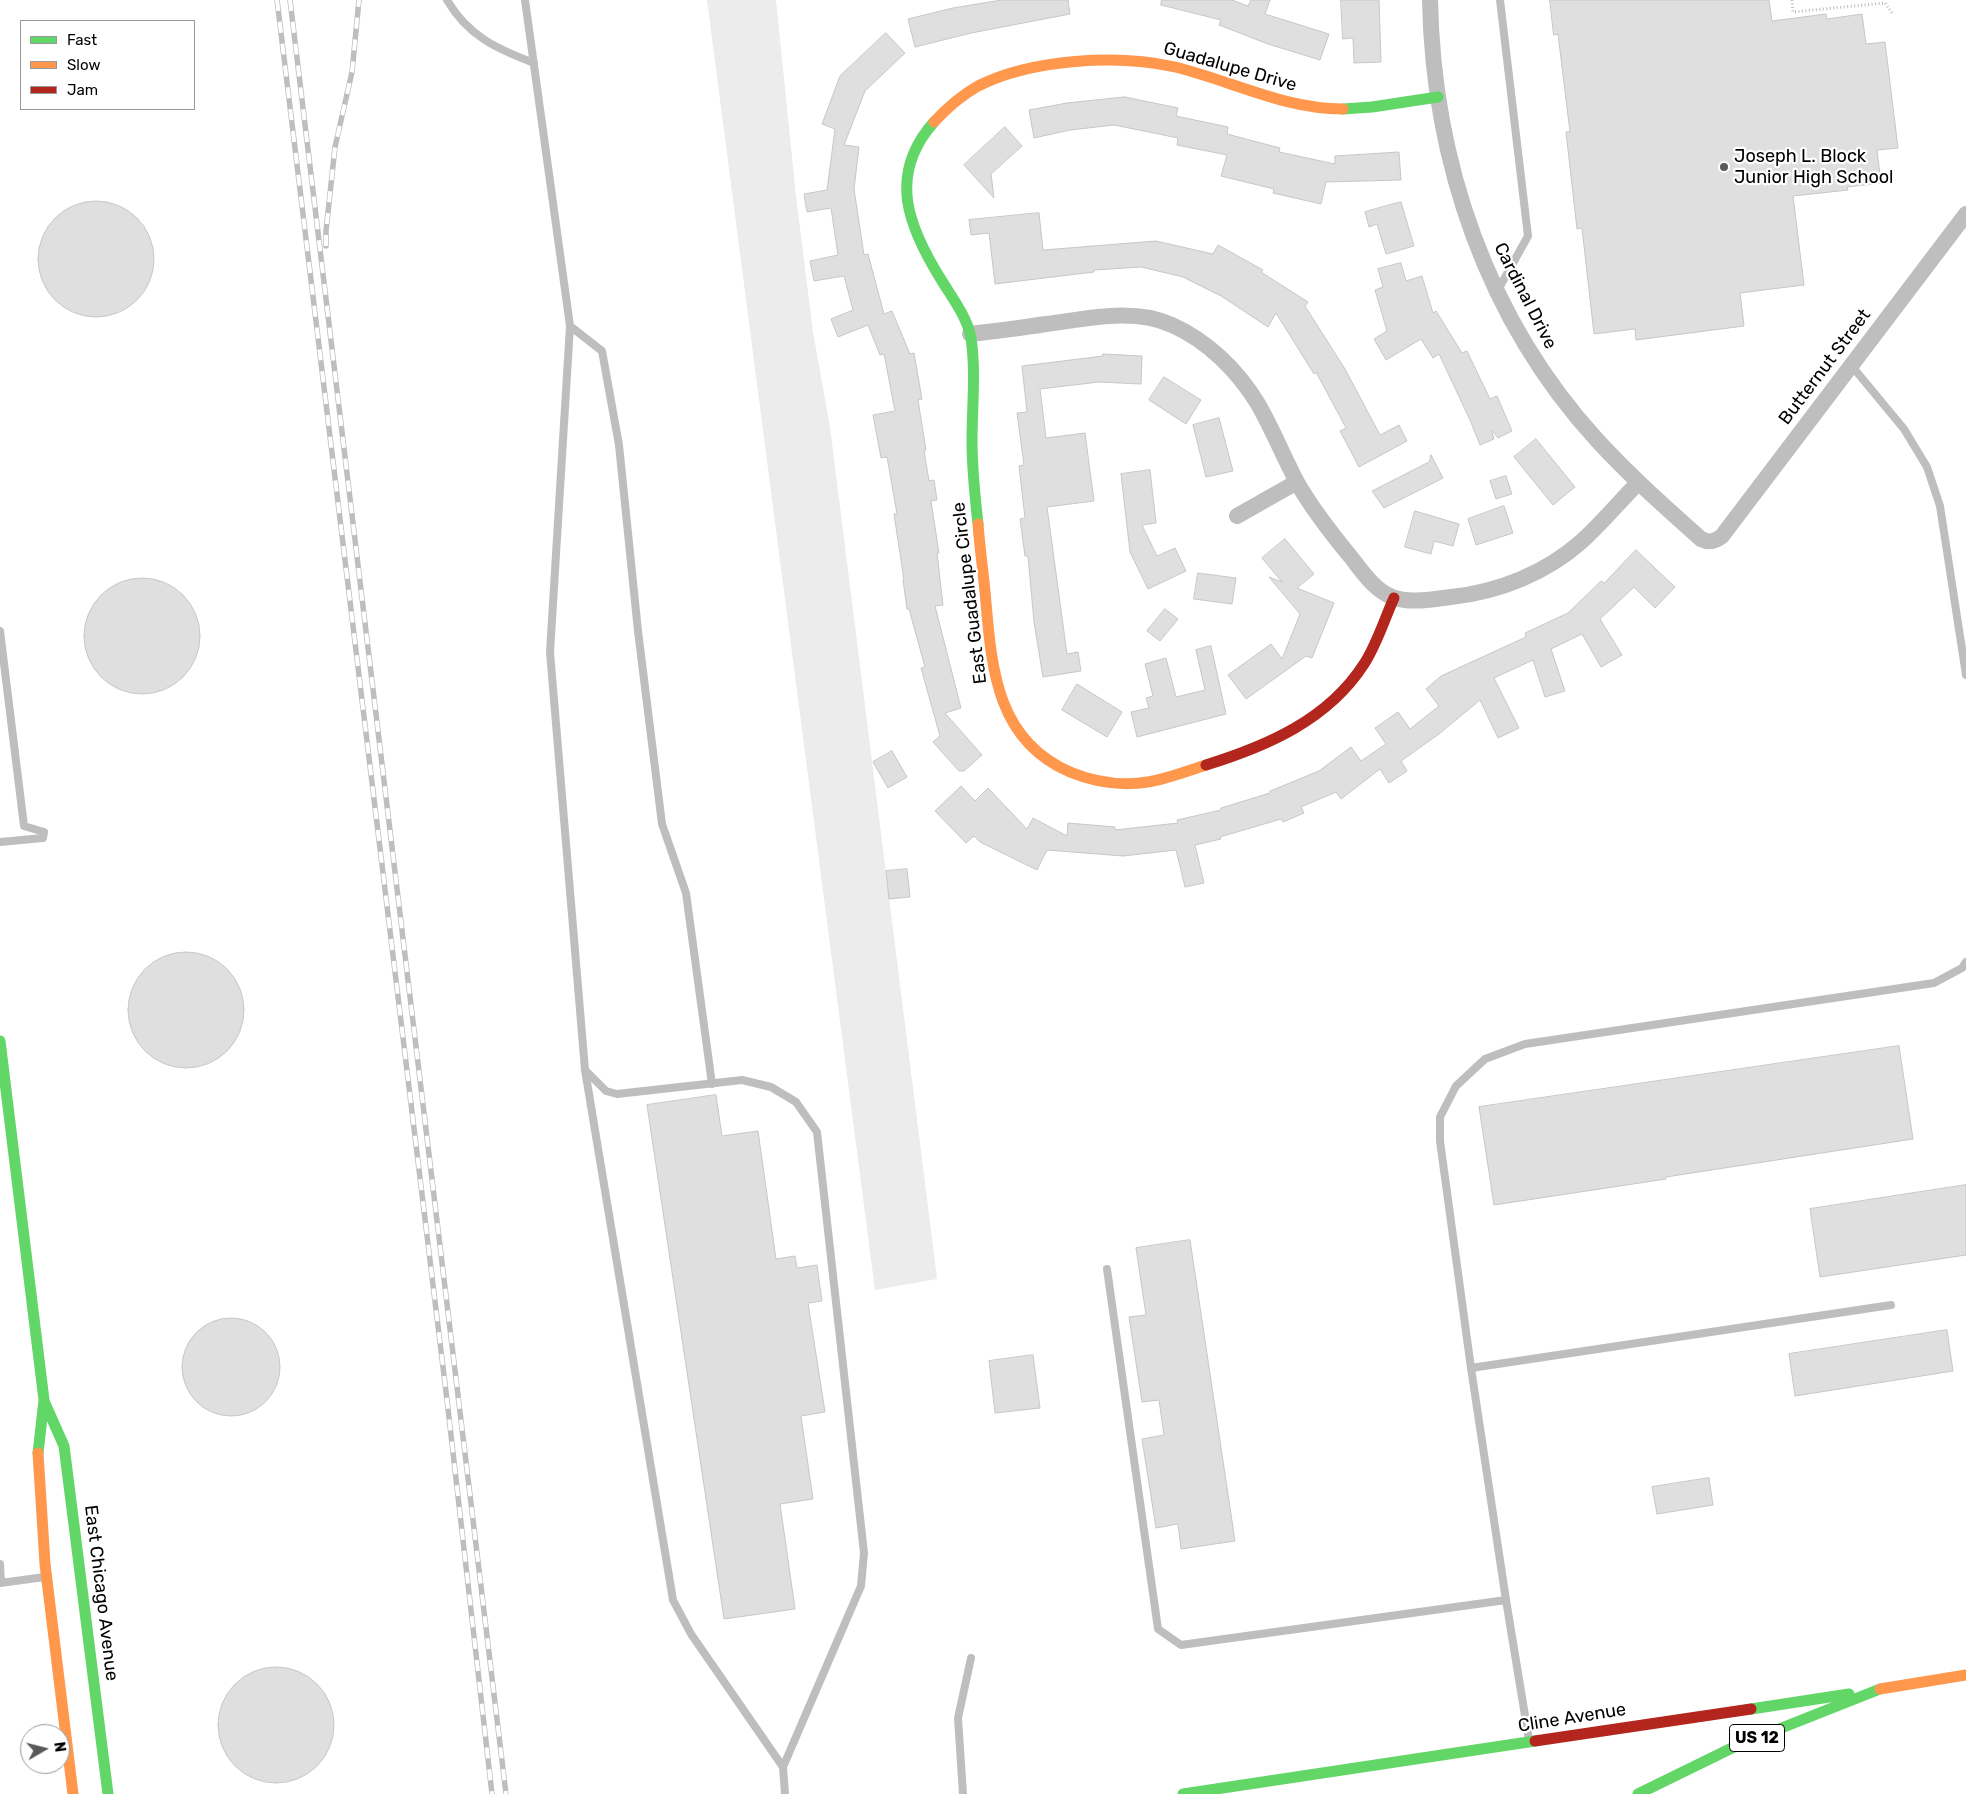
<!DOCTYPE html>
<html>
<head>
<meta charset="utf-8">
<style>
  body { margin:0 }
  #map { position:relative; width:1966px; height:1794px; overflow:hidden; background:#fff; font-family:Rubik,sans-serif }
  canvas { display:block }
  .legend { position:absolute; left:20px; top:20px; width:175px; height:90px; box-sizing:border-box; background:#fff; border:1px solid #999; margin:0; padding:6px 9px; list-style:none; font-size:15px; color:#000 }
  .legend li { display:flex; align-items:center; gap:10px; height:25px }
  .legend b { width:25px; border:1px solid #999 }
  .north { position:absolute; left:20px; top:1724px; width:50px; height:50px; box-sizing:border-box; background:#fff; border:1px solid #999; border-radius:50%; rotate:82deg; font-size:14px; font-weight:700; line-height:20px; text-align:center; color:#000 }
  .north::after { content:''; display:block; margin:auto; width:18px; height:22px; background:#595959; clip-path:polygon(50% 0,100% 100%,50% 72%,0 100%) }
</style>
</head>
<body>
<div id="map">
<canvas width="1966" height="1794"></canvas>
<ul class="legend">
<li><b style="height:6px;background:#63d668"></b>Fast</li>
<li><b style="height:6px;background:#ff974d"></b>Slow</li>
<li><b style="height:6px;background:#b3261e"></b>Jam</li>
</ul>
<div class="north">N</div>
</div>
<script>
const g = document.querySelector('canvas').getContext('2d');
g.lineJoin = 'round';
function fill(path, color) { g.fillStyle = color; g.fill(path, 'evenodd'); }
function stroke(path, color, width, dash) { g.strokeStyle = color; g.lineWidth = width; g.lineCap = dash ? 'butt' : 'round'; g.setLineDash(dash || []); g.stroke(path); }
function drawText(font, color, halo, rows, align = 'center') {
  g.font = font + ' Rubik,sans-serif'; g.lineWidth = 4.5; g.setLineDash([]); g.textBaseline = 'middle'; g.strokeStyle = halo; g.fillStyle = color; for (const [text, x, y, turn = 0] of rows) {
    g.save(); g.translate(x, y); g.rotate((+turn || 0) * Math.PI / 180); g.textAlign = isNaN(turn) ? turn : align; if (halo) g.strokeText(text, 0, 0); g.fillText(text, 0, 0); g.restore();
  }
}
const green = new Path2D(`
  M707 0H776L796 196 813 332 830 427 937 1279 875 1290Z`);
const building = new Path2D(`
  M1002 0H1068L1070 14 971 33 915 47 908 19 953 8Z
  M1162 0H1232L1248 6 1251 0H1270L1265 14 1329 34 1320 60 1268 44 1219 25 1221 20 1161 5Z
  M1341 0H1379L1381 62 1354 63 1353 38 1343 39Z
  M1550 0H1769L1772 21 1826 14 1827 19 1862 14 1866 44 1885 42 1898 148 1877 150 1881 183 1847 187 1848 190 1793 196 1804 285 1740 293 1744 326 1636 340 1635 329 1594 334 1582 228 1577 229 1566 132H1570L1558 34 1554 35Z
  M886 33 905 53 865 91 844 145 859 147 854 189 864 255 868 254 884 314 892 311 910 354 914 353 922 399 918 400 926 450 924 451 929 481 934 480 937 500 931 501 939 553H937L943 605 935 606 961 708 945 713 982 755 964 771H959L933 742 940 736 921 668 925 667 909 609H907L903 580H904L894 514H897L887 457 881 458 873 415 895 411 884 354 880 355 868 325 838 337 831 319 853 310 844 276 814 281 810 261 838 255 831 208 807 212 804 194 827 190 835 129 822 124 840 76Z
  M1125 97 1178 108 1176 116 1228 127 1227 134 1280 148 1279 152 1335 164V156L1399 152 1401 180 1326 182 1321 204 1273 193 1274 189 1221 176 1227 155 1177 145 1178 138 1114 125 1070 130 1034 138 1029 110 1067 103Z
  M1005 127 1022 146 991 174 994 198 964 165Z
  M38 259a58 58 0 1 1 116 0a58 58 0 1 1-116 0Z
  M1401 202 1414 246 1386 254 1377 224 1369 227 1365 212Z
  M1039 213 1043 250 1156 241 1213 254 1218 245 1263 270 1261 272 1308 302 1305 306 1345 369 1380 435 1399 425 1407 441 1359 467 1340 431 1346 428 1316 372 1314 374 1276 313 1268 327 1221 296 1183 277 1141 267 1094 270V272L995 284 989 233 971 235 969 220Z
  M1401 263 1406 281 1422 276 1433 313 1436 311 1462 353 1467 351 1490 399 1497 396 1512 431 1498 438 1491 430 1494 439 1480 445 1470 420 1439 354 1433 358 1421 339 1386 360 1374 339 1387 331 1375 290 1383 287 1378 269Z
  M1103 354 1142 356 1141 384 1099 382 1040 389 1046 438 1085 433 1094 501 1047 507 1067 654 1078 652 1081 671 1043 677 1034 622 1028 556H1025L1020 519 1025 518 1019 466 1024 465 1017 413 1027 412 1022 366 1103 356Z
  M1164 377 1201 400 1186 424 1149 400Z
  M1219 418 1233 471 1206 477 1193 425Z
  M1536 439 1575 487 1553 505 1514 457Z
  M1431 455 1443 478 1384 508 1372 491 1429 462Z
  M1150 470 1156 523 1142 525 1157 556 1175 548 1186 571 1148 589 1130 552 1121 474Z
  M1506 476 1512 494 1496 499 1490 481Z
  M1504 506 1513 533 1476 545 1468 519Z
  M1415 511 1459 524 1453 546 1434 541 1431 554 1405 547Z
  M1285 539 1314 574 1297 588 1334 603 1312 658 1306 656 1246 699 1228 675 1271 644 1282 659 1300 614 1269 577 1282 582 1262 558Z
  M1636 550 1675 587 1655 608 1634 587 1600 619 1622 655 1601 667 1582 634 1551 649 1565 691 1545 697 1533 660 1494 678 1519 728 1498 738 1480 700 1439 734 1401 761 1407 771 1389 783 1380 769 1341 799 1336 792 1301 807 1304 813 1283 822 1281 819 1220 837 1221 839 1195 845 1204 883 1185 887 1176 850 1123 856 1047 850 1037 870 980 842 974 836 966 843 935 811 961 786 975 801 988 788 1027 829 1033 818 1067 836 1068 823 1115 827V830L1178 823 1177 820 1221 810V808L1270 793V791L1319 771 1351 747 1361 761 1386 744 1375 728 1398 712 1410 729 1439 706 1426 689 1441 676 1526 637 1525 633 1568 613 1601 581 1604 583Z
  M1198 573 1236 578 1232 604 1194 599Z
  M84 636a58 58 0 1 1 116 0a58 58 0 1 1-116 0Z
  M1165 609 1178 619 1160 641 1147 631Z
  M1211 646 1226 714 1137 737 1131 712 1149 708 1146 698 1153 696 1145 664 1166 658 1176 697 1205 690 1196 650Z
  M1077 684 1122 712 1107 737 1062 710Z
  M892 751 907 777 888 788 873 762Z
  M907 869 910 897 889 899 886 871Z
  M128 1010a58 58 0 1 1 116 0a58 58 0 1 1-116 0Z
  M1899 1046 1913 1139 1666 1177V1179L1494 1205 1479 1107Z
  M716 1095 722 1136 758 1131 776 1259 795 1256 797 1268 817 1265 822 1301 808 1303 825 1412 801 1416 813 1499 780 1504 795 1609 724 1619 647 1105Z
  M1966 1185V1255L1820 1277 1810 1209Z
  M1190 1240 1235 1541 1181 1549 1178 1524 1156 1528 1142 1439 1164 1435 1159 1400 1142 1402 1129 1317 1146 1315 1136 1248Z
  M182 1367a49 49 0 1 1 98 0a49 49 0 1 1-98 0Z
  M1947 1330 1953 1371 1795 1396 1789 1354Z
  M1033 1355 1040 1408 995 1413 989 1361Z
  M1709 1478 1713 1505 1657 1514 1652 1487Z
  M218 1725a58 58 0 1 1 116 0a58 58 0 1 1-116 0Z`);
const path = new Path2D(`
  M1792 0 1793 12 1885 3 1892 13`);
const lane = new Path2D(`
  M447 0C468 36 497 49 534 63
  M525 0 570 326 550 652 585 1070 673 1600 691 1634 783 1767 785 1794
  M1498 290 1528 236 1500 0
  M570 326 602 351 619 445 638 631 662 824 686 893 712 1084
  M1851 365 1904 429 1927 467 1940 506 1966 675
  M0 631 24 826 44 832 43 838 0 842
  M585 1070 606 1091 617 1094 742 1080 771 1087 796 1102 817 1132 864 1553 861 1586 783 1767
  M1107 1269 1158 1629 1181 1645 1506 1600
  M1471 1368 1440 1141V1117L1456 1086 1485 1059 1525 1044 1934 983 1962 968 1966 962
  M0 1564 1 1583
  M0 1583 45 1577
  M1529 1740 1506 1600 1471 1368 1891 1305
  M963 1794 958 1718 971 1658`);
const street = new Path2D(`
  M1430 0C1433 161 1487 320 1597 440 1629 475 1665 507 1701 539 1709 543 1715 542 1722 536L1966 214
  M970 334C996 331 1021 328 1046 324 1086 319 1134 307 1172 325 1208 341 1238 371 1258 404 1273 430 1284 458 1298 484 1313 510 1331 533 1350 556 1362 571 1374 590 1392 597 1410 604 1433 599 1451 597 1499 592 1546 573 1582 541 1602 523 1619 502 1638 483
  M1237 516 1297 482`);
const fast = new Path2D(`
  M1343 109 1372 107 1438 97
  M934 122C887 175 908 227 942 281 953 299 967 317 971 338 976 372 972 407 972 441 972 469 975 497 978 524
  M0 1041 44 1400 38 1453
  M44 1401 64 1446 108 1794
  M1751 1709 1849 1694
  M1183 1794 1535 1741
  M1638 1794 1736 1746 1880 1689`);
const slow = new Path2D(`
  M934 122C947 108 962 95 978 86 1032 59 1117 54 1175 67 1232 81 1284 109 1343 109
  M978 524C980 551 984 577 986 603 992 672 998 741 1070 772 1094 782 1122 786 1148 782 1167 779 1187 771 1206 765
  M38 1453 45 1564 73 1794
  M1880 1689 1966 1675`);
const jam = new Path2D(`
  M1206 765C1267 746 1328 720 1364 664 1377 644 1384 620 1394 598
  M1535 1741 1751 1709`);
const rail = new Path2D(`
  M277 0 447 1400 492 1794
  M290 0 506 1794
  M326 246V231L335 147 352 72 359 0`);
const markers = [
  [1724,167,5,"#595959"]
];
const shields = [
  [1757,1738,55]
];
const shieldNames = [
  ["US 12",1757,1738]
];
const streetNames = [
  ["Guadalupe Drive",1230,67,16],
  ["Cardinal Drive",1525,296,63],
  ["Butternut Street",1825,367,-53],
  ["East Guadalupe Circle",970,593,-97],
  ["East Chicago Avenue",101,1593,83],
  ["Cline Avenue",1572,1718,-9]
];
const poiNames = [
  ["Joseph L. Block",1734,157],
  ["Junior High School",1734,178]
];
fill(green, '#ececec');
fill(building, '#dfdfdf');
stroke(building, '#c7c7c7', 1);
stroke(path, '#b9b9b9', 3, [1, 2.5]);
stroke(lane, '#bebebe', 8);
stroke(street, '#bebebe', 16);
stroke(fast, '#63d668', 11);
stroke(slow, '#ff974d', 11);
stroke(jam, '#b3261e', 11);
stroke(rail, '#bebebe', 5.5);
stroke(rail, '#fff', 4, [11]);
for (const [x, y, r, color] of markers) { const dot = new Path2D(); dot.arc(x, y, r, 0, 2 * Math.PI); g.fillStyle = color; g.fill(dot); stroke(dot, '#fff', 2); }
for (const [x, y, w] of shields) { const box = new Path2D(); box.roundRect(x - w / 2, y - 13.5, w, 27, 4); g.fillStyle = '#fff'; g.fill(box); stroke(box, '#000', 1); }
drawText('bold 16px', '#000', null, shieldNames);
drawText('18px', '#000', '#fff', streetNames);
drawText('18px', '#000', '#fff', poiNames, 'left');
</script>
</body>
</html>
